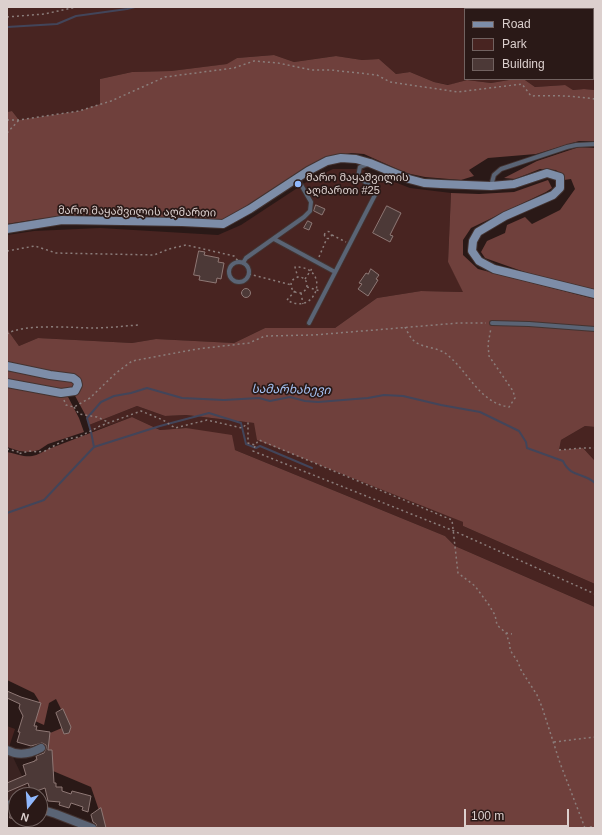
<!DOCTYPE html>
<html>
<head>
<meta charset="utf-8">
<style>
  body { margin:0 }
  #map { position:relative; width:602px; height:835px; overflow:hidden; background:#2a1917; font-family:Helvetica,sans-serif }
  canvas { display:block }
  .frame { position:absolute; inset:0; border:8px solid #dcd0ce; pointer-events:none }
  .legend { position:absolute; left:464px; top:8px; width:130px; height:72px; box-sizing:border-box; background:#2a1917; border:1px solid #716260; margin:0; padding:5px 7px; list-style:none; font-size:12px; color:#dcd0ce }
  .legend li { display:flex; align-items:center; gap:8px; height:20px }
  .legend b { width:20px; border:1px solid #716260 }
  .north { position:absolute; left:8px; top:787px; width:40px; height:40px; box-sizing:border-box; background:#2a1917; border:1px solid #716260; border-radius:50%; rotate:197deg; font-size:11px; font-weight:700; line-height:16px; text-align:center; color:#dcd0ce }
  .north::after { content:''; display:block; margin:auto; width:14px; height:18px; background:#90b8fd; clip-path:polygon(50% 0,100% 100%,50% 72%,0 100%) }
  .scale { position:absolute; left:464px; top:809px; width:105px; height:18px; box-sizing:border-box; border:2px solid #dcd0ce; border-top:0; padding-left:5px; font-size:12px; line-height:14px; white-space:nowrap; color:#dcd0ce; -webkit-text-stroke:3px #2a1917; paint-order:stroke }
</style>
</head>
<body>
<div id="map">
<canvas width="602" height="835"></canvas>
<div class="frame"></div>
<ul class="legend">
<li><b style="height:5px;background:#7d8da8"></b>Road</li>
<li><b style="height:11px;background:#482421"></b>Park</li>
<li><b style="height:11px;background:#4c3937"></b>Building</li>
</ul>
<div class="north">N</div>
<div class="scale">100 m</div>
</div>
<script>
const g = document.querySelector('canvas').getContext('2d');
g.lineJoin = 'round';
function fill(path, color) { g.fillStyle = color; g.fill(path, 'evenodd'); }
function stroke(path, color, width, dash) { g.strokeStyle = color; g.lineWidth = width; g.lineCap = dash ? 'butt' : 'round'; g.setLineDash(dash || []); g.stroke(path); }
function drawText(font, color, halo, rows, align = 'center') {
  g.font = font + ' Helvetica,"Noto Sans Georgian",sans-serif'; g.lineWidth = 3.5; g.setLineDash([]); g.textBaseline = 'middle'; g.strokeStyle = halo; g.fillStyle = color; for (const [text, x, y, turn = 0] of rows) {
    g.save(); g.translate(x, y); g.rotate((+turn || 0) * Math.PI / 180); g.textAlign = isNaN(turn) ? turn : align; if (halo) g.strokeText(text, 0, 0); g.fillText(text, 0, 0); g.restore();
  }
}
const built = new Path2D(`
  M7 752 12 755 31 795H16V801L7 802Z`);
const green = new Path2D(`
  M7 7H595V90L584 89 573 90 564 85 535 87 525 80 515 79 491 83 467 80 449 85 434 82 410 72 396 74 379 59 362 60 336 56 294 62 274 55 237 58 228 64 171 71 132 72 100 79V104L79 111 19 120 12 111 7 112ZM465 9H593V79H465Z
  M333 169H361L410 188 451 193 448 262 464 292 421 291 377 298 335 328H265L234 343 156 339 132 343 38 338 19 346 9 332 7 326V235L34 231 100 228 218 235 241 225 308 181Z
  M137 406 165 416 186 415 254 423 463 522V526L595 584V607L455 546 445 536 235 450 186 428 160 430 132 417 91 432 89 425Z
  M585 426 595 427V461L583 448 559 450 561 440Z
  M7 726 15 729 9 747 7 746Z`);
const forest = new Path2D(`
  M274 55 294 62 336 56 362 60 379 59 396 74 410 72 434 82 448 85 467 80 491 83 515 79 525 80 535 87 565 85 573 90 584 89 595 90V141H579L536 154 488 158 469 170 474 176 461 180 425 177 406 173 364 154 351 153 331 157 311 165 235 216 224 221 135 218 104 214 38 219 7 224V112L12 111 19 120 79 111 100 104V79L132 72 171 71 227 64 237 58Z
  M579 147 595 148V291L533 275 485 258 481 252 487 241 505 233 507 225 525 217 532 224 560 210 575 189 571 179 564 180 556 170 540 169 515 179 504 178 537 161Z
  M548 180 552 188 546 192 471 228 463 240V255L478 269 595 299V427L585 426 561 440 559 450 583 448 595 461V584L463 526V522L257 440 254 423 186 415 165 416 137 406 89 425 87 418 73 392 66 393 79 418 84 432 48 444 39 450 30 452 19 451 7 447V326L9 332 19 346 38 338 132 343 156 339 234 343 265 328H335L377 298 421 291 463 292 448 262 451 193 479 194 514 192Z
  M132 417 160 430 186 428 232 435 235 450 445 536 455 546 595 607V828H105L91 787 53 771 43 736 69 725 56 699 49 703 44 725 35 721 39 701 34 693 7 680V452C25 456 30 460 46 450Z`);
const stream = new Path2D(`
  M7 27 57 24 76 16 127 9 135 7
  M94 447 160 426 209 413 241 423 246 444 256 448 260 446 312 468
  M7 513 44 500 94 447 91 432 87 418 101 402 114 396 131 393 147 388 182 398 224 400 259 398 270 401 290 397 305 401 318 402 368 398 384 395 403 396 441 405 480 412 519 431 526 442 527 448 563 461C571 478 583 472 595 483`);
const building = new Path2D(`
  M316 205 325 209 322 215 314 211Z
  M387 206 401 213 390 235 393 236 390 242 373 233Z
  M308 221 312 223 309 230 304 228Z
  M199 251 205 252 204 255 219 258 218 262 224 263 221 279 217 278 216 283 199 280 200 276 194 275Z
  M371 269 379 275 376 279 378 280 368 296 358 289 362 284 359 283 366 273 368 274Z
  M241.5 293a4.5 4.5 0 1 1 9 0a4.5 4.5 0 1 1-9 0Z
  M7 691 21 697 41 703 34 726H37L36 730 50 732 48 750H52L54 783H56V787H62V791L71 794 72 791 91 796 88 812 82 810 83 807 71 803 69 808 59 805 60 802 48 801 45 788 31 793 28 783 7 792V783L26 775 23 765 35 761V760H37L36 756 44 753 46 748V745L42 743 31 746 17 742 20 732H18L23 716 19 708 20 704 7 698Z
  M63 709 71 727 69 733 64 734 56 713Z
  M101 808 106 828H97L96 824 93 822 91 815Z
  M11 811 16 812V819L10 818Z`);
const path = new Path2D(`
  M7 17 44 14 77 7
  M7 120H19L79 111 111 101 165 77 234 68 254 61 278 63 312 70H331L377 75 390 82 458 92 522 84 531 96C553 95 574 96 595 99
  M7 133 19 120
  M324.5 235a3.5 3.5 0 1 1 7 0a3.5 3.5 0 1 1-7 0Z
  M332 235 346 242
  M7 251 35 246 56 253 154 255 169 249 186 245 234 256 238 261
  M319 257 327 238
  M249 274 292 285
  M291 285a8 8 0 1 1 16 0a8 8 0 1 1-16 0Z
  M305 279 313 267
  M307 287 320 291
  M295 291 287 300C317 318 332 266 295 267L298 278
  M301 293 303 304
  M405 327C407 331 410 337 413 340 421 348 436 347 445 353 467 369 479 403 509 407L515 398 513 391 489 356 488 344 491 328
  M7 334C24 323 73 328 94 328 109 328 123 326 138 325
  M64 400 66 405 74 407 90 398 116 373 132 361 197 349 249 343 265 336 314 335 459 323H486
  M74 407 79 414 97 417 108 422
  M255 446 253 451 454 531 595 594
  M7 449 18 452V454L29 451 38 452 45 451 66 439 79 437 100 426 141 411 163 420 175 428 207 420 242 428 248 423V443L255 445 259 440 452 520 458 573 475 586 489 605 495 615 497 625 506 633 510 645V650L518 662 521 670 537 695 542 707 560 763 585 828
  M559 450 583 448H595
  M506 633 512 634
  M554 742 595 737
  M585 828 595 826`);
const lane = new Path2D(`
  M491 186 494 175 501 169 567 147 576 145 595 144
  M274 239 335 272
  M229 272a10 10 0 1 1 20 0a10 10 0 1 1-20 0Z
  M243 263 246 258 304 217 310 211 311 202 297 178
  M309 323 375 195C374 192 373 188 370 186 362 178 356 181 360 167L368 164
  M492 323 529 324 595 329`);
const street = new Path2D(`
  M7 750C18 756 30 754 41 748
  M7 805 16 804
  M40 809 56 814 92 828`);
const secondary = new Path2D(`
  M7 229 62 220 182 222 223 224 250 209 308 171 327 161 341 158 356 159 370 163 409 179 424 183 441 184 491 186 514 184 547 173 560 177V188L553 195 505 216 478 232 473 241 472 251 479 261 494 269 595 294
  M7 366 50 375 73 378 77 381 78 385 75 391 61 393 7 383`);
const markers = [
  [298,184,4,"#90b8fd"]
];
const poiNames = [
  ["მარო მაყაშვილის",306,178],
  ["აღმართი #25",306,191]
];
const streetNames = [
  ["მარო მაყაშვილის აღმართი",137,212,1]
];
const waterNames = [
  ["სამარხახევი",291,390,1]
];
fill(built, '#3a2321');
fill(green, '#482421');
fill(forest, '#6f403c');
stroke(stream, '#42455a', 2);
fill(building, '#4c3937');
stroke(building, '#8e7875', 1);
stroke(lane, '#433331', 6);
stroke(street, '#433331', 10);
stroke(secondary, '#433331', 10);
stroke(path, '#8b7d7b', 1.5, [2, 3]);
stroke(lane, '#5a6475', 4);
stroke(street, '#5a6475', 8);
stroke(secondary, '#7d8da8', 8);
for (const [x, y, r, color] of markers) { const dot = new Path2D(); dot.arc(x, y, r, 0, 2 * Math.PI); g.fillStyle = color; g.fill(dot); stroke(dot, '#2a1917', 1.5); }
drawText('11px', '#dcd0ce', '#2a1917', poiNames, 'left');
drawText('11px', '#dcd0ce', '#2a1917', streetNames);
drawText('italic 12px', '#a7c4f5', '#2a1917', waterNames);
</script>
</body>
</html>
